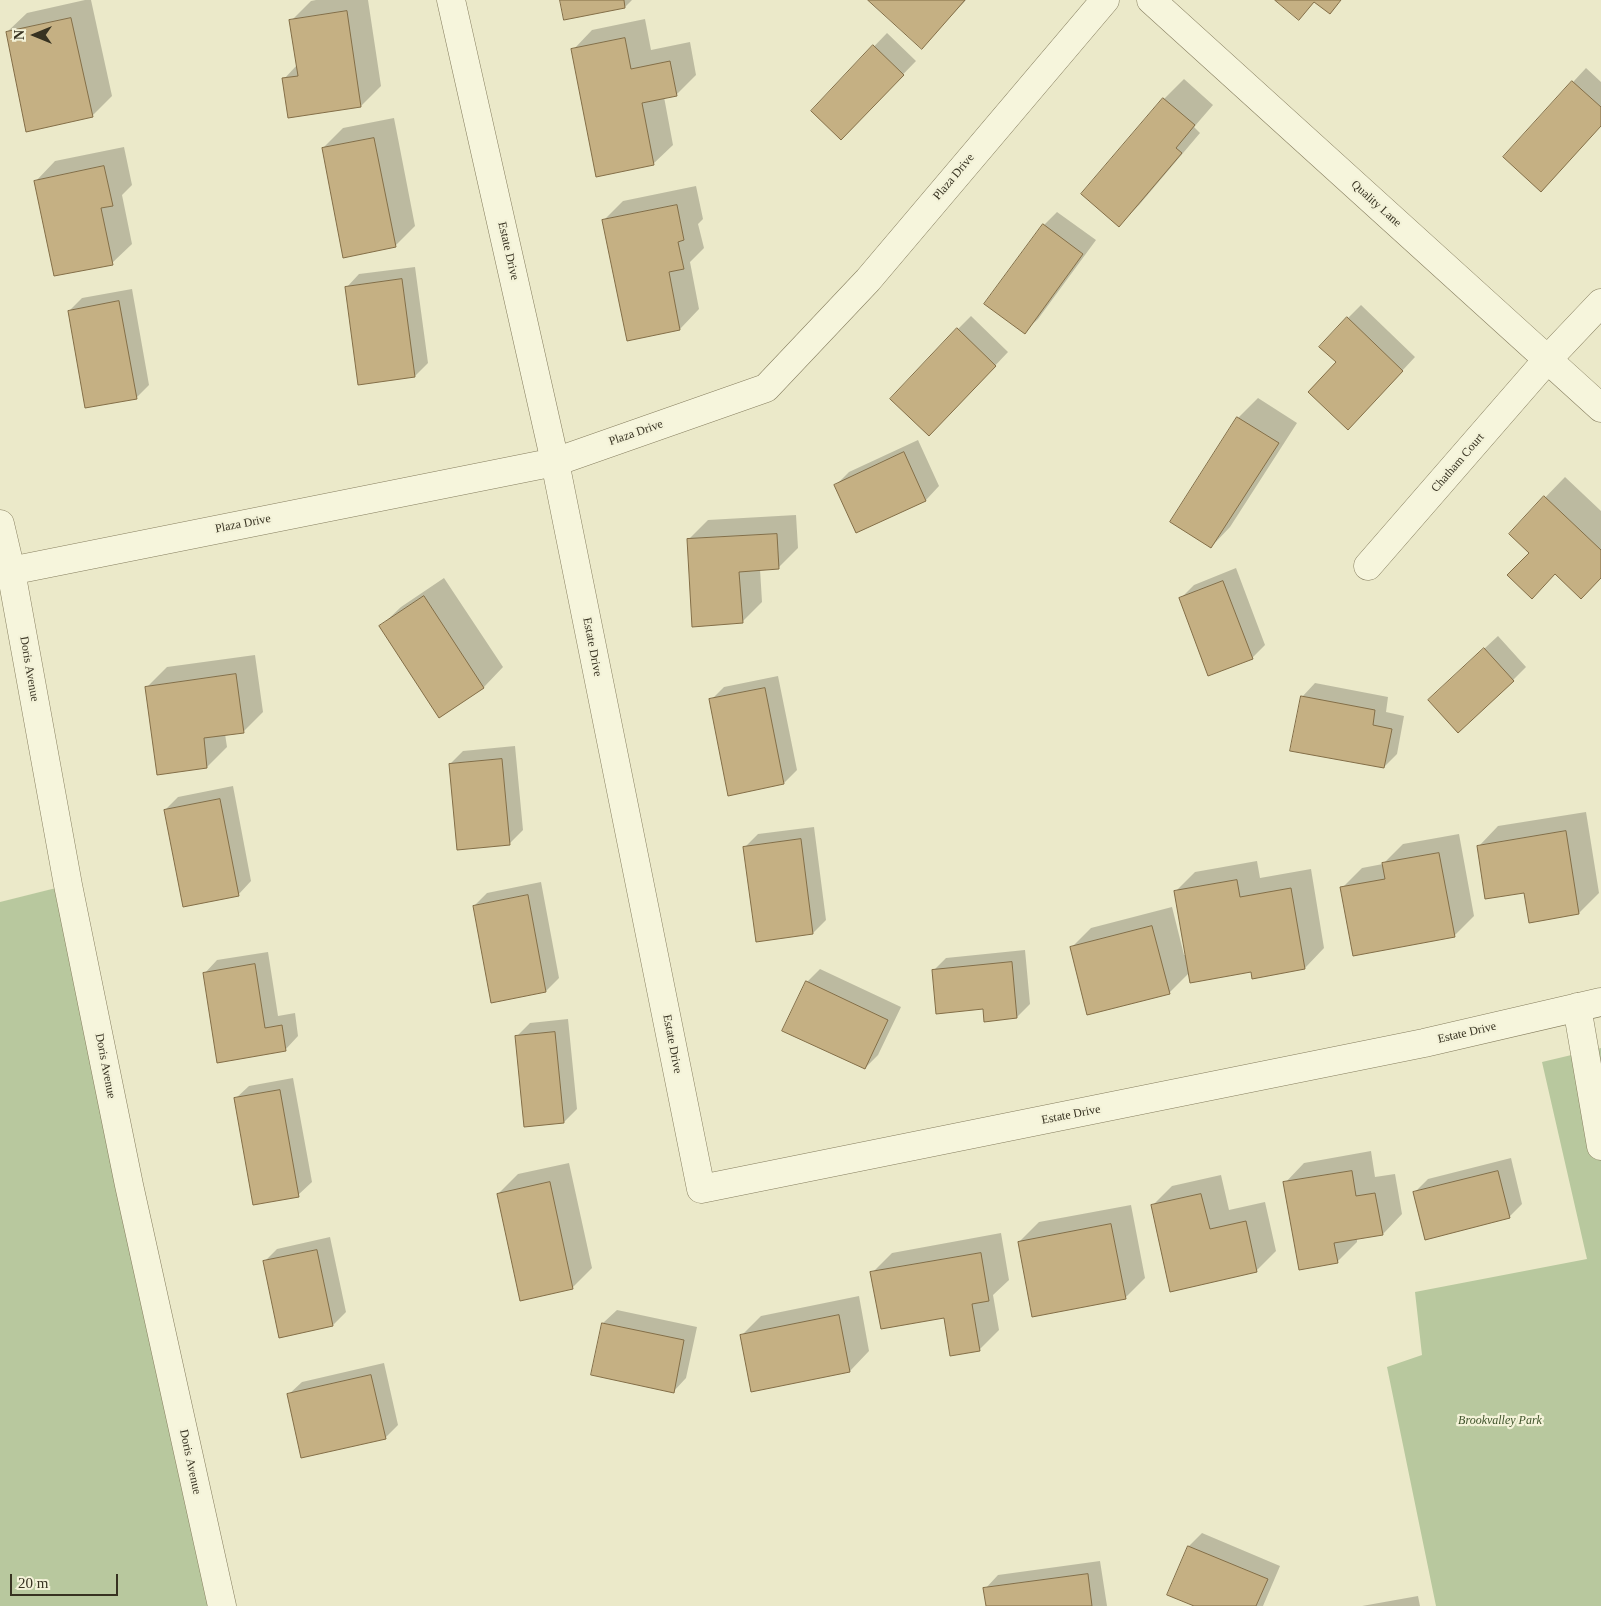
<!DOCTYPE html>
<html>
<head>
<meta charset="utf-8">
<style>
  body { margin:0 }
  #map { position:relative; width:1601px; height:1606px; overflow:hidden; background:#ebe9c9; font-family:Georgia,serif }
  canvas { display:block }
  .north { position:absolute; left:10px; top:10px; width:50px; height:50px; -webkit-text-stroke:4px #f3f2d8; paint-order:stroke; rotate:270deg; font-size:14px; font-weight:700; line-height:20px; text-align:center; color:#373221 }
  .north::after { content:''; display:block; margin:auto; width:18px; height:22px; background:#373221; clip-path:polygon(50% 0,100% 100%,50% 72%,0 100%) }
  .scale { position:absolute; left:10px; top:1574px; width:108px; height:22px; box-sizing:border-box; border:2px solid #373221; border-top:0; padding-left:6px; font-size:15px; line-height:18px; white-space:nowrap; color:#373221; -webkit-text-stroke:4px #f3f2d8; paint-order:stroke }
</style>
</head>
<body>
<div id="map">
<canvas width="1601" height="1606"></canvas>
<div class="north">N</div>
<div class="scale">20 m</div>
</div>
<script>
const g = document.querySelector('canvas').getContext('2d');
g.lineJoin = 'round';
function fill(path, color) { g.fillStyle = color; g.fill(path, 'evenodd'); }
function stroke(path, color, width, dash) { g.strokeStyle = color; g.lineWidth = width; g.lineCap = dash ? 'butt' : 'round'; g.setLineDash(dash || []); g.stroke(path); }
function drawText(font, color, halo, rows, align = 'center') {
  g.font = font + ' Georgia,serif'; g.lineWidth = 4.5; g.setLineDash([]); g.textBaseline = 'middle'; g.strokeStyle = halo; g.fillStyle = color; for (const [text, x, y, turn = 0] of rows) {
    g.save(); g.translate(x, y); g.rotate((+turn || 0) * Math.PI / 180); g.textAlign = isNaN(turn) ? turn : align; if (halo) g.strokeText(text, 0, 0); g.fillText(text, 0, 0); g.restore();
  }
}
const green = new Path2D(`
  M68 885 222 1606H0V902Z
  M1601 1048V1606H1436L1387 1367 1422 1355 1415 1292 1587 1259 1542 1062Z`);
const shadow = new Path2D(`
  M85 0H91L112 96 92 116 7 32 27 13Z
  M316 0H368L381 86 361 106 284 79 297 65 291 21 311 1Z
  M561 0H632L625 7Z
  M870 0H966L922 47Z
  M645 19 651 50 690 42 696 75 676 95 664 97 673 145 653 164 573 50 592 30Z
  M887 33 916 61 854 125 813 110Z
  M1586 68 1601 82V126L1504 157Z
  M1184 79 1213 105 1194 127 1200 133 1139 205 1119 225 1083 194 1164 99Z
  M394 118 415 226 395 246 323 148 343 128Z
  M124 147 132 185 122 195 132 244 112 263 36 181 55 161Z
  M696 186 703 219 698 224 704 248 690 262 699 309 680 329 604 220 623 201Z
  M1057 212 1096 240 1038 319 1024 332 986 304 1044 225Z
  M415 267 428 363 415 376 346 288 359 274Z
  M132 289 149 385 136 398 69 311 82 298Z
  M1361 305 1415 357 1361 415 1337 362 1348 318Z
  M971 316 1008 352 942 422 958 329Z
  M1258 398 1297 423 1230 527 1211 547 1172 522 1238 418Z
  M918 440 939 486 926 500 857 531 836 485 849 472Z
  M1565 477 1601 511V578L1556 573 1532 598 1531 553 1510 534Z
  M796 515 798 548 778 568 760 569 762 602 742 622 688 540 708 520Z
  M1236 568 1265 645 1252 658 1181 598 1194 585Z
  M444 578 503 667 484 687 440 716 381 626 401 607Z
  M1498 636 1526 667 1513 680 1443 687Z
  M255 655 263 712 243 732 225 734 227 747 207 767 147 687 167 667Z
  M778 676 797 770 784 783 711 700 724 687Z
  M1315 683 1388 697 1386 712 1404 716 1397 754 1384 767 1302 697Z
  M515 746 523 830 509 844 450 764 463 751Z
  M233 786 251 881 238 895 165 810 178 797Z
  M1586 812 1599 893 1579 913 1525 891 1479 846 1498 826Z
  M814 827 826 920 813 933 745 847 758 834Z
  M1459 834 1474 916 1454 936 1342 888 1362 868 1383 864 1403 844Z
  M1257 861 1260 878 1311 869 1324 948 1305 968 1189 973 1169 993 1071 948 1091 928 1172 907 1184 955H1186L1175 892 1195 872Z
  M541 882 559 978 546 991 474 906 487 893Z
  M1025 950 1030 1004 1017 1017 984 1008 933 971 946 958Z
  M268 952 278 1016 295 1013 298 1036 285 1050 204 974 217 960Z
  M820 969 901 1007 878 1055 865 1068 807 982Z
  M568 1019 577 1109 564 1122 517 1036 530 1023Z
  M293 1078 312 1182 298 1195 235 1099 249 1086Z
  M1371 1151 1375 1177 1395 1174 1402 1214 1383 1234 1357 1238V1242L1337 1262 1285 1183 1304 1163Z
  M1511 1158 1522 1204 1509 1217 1414 1193 1428 1179Z
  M569 1163 592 1268 572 1288 498 1194 518 1174Z
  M1221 1175 1229 1210 1265 1202 1276 1251 1256 1271 1152 1206 1172 1186Z
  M1131 1205 1145 1278 1125 1298 1019 1242 1039 1222Z
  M1001 1233 1009 1280 993 1295 999 1330 979 1350 945 1316 872 1273 892 1253Z
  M330 1237 346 1312 333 1325 264 1262 277 1249Z
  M859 1296 869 1351 850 1371 741 1336 761 1316Z
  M617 1310 697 1327 686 1378 673 1392 603 1323Z
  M384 1363 398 1425 385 1438 288 1395 302 1382Z
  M1202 1533 1280 1566 1263 1606H1197L1169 1594 1189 1546Z
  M1100 1561 1107 1606H987L985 1589 998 1575Z
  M1418 1596 1420 1606H1362Z`);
const building = new Path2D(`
  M560 0H624L625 8 564 20Z
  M868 0H965L922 49Z
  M1275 0H1341L1330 14 1314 2 1299 20Z
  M347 11 361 107 288 118 282 78 298 76 289 20Z
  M71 18 93 117 26 132 6 32Z
  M625 38 631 69 670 61 677 96 642 103 654 165 596 177 571 49Z
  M873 45 904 75 841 140 811 111Z
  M1572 81 1601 107V126L1541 192 1503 157Z
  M1163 98 1195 125 1176 148 1182 153 1119 227 1081 194Z
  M374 138 396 247 343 258 322 148Z
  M104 166 113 206 101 208 113 265 54 276 34 181Z
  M677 205 684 240 678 242 684 269 669 272 680 330 627 341 602 220Z
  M1043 224 1083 254 1025 334 984 304Z
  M402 279 415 377 358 385 345 287Z
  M119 301 137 399 85 408 68 311Z
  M1347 317 1403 371 1348 430 1308 392 1336 362 1319 347Z
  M957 328 996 366 929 436 890 399Z
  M1237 417 1279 443 1211 548 1170 522Z
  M904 452 926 501 856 533 834 485Z
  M1544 496 1601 550V578L1581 599 1555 574 1532 599 1507 575 1529 553 1509 534Z
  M777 534 779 569 739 572 743 623 692 627 687 539Z
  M1223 581 1253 659 1208 676 1179 598Z
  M424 596 484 688 439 718 379 626Z
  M1484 648 1514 681 1458 733 1428 700Z
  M236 674 244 733 204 738 207 768 157 775 145 687Z
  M765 688 784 784 728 796 709 699Z
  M1301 696 1375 710 1373 725 1392 729 1384 768 1290 751Z
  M502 759 510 845 457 850 449 764Z
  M220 799 239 896 183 907 164 810Z
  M1566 831 1579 914 1529 923 1524 893 1485 899 1477 846Z
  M801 839 813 934 756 942 743 847Z
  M1439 853 1455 937 1353 956 1340 887 1385 879 1382 863Z
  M1237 880 1240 897 1291 888 1305 969 1252 979 1251 972 1190 983 1174 891Z
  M528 895 546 992 491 1003 473 906Z
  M1152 926 1170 994 1087 1015 1070 947Z
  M1012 962 1017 1018 984 1022 983 1009 936 1014 932 970Z
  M255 964 265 1028 282 1025 286 1051 217 1063 203 973Z
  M806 981 888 1020 865 1069 782 1031Z
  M555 1032 564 1123 524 1127 515 1036Z
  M280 1090 299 1197 253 1205 234 1098Z
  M1352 1171 1356 1196 1375 1193 1383 1235 1334 1243 1338 1263 1299 1270 1283 1182Z
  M1498 1171 1510 1218 1425 1240 1413 1192Z
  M550 1182 573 1289 520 1301 497 1194Z
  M1201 1194 1210 1229 1246 1221 1257 1272 1170 1292 1151 1205Z
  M1111 1224 1126 1299 1032 1317 1018 1242Z
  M317 1250 333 1326 279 1338 263 1261Z
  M981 1253 989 1301 972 1304 980 1351 950 1356 944 1318 881 1329 870 1272Z
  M839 1315 850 1372 751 1392 740 1335Z
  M602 1323 684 1340 674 1393 591 1375Z
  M371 1375 386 1439 301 1458 287 1394Z
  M1188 1546 1268 1579 1256 1606H1194L1167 1595Z
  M1088 1574 1092 1606H986L983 1588Z`);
const minor = new Path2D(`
  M451 0 555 462 701 1189 1424 1043 1601 1002
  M1151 0 1601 408
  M0 524 11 571 68 885 129 1185 222 1606
  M1368 566 1547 360 1601 303
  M0 573 555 462 766 388 868 280 1105 0
  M1577 1007 1601 1146`);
const streetNames = [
  ["Plaza Drive",954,177,-50],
  ["Quality Lane",1376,204,42],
  ["Estate Drive",508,251,77],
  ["Plaza Drive",636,433,-19],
  ["Chatham Court",1458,463,-49],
  ["Plaza Drive",243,524,-11],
  ["Estate Drive",592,647,79],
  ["Doris Avenue",29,669,80],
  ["Estate Drive",1467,1033,-13],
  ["Estate Drive",672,1044,79],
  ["Doris Avenue",105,1066,79],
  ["Estate Drive",1071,1115,-11],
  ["Doris Avenue",190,1462,78]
];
const parkNames = [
  ["Brookvalley Park",1500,1421]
];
fill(green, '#b8c89e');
fill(shadow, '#0003');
fill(building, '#c5b083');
stroke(building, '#836e47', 1);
stroke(minor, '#867e5f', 29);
stroke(minor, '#f6f5dc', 28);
drawText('12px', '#373221', '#f3f2d8', streetNames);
drawText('italic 12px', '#3e522a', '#f3f2d8', parkNames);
</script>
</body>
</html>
